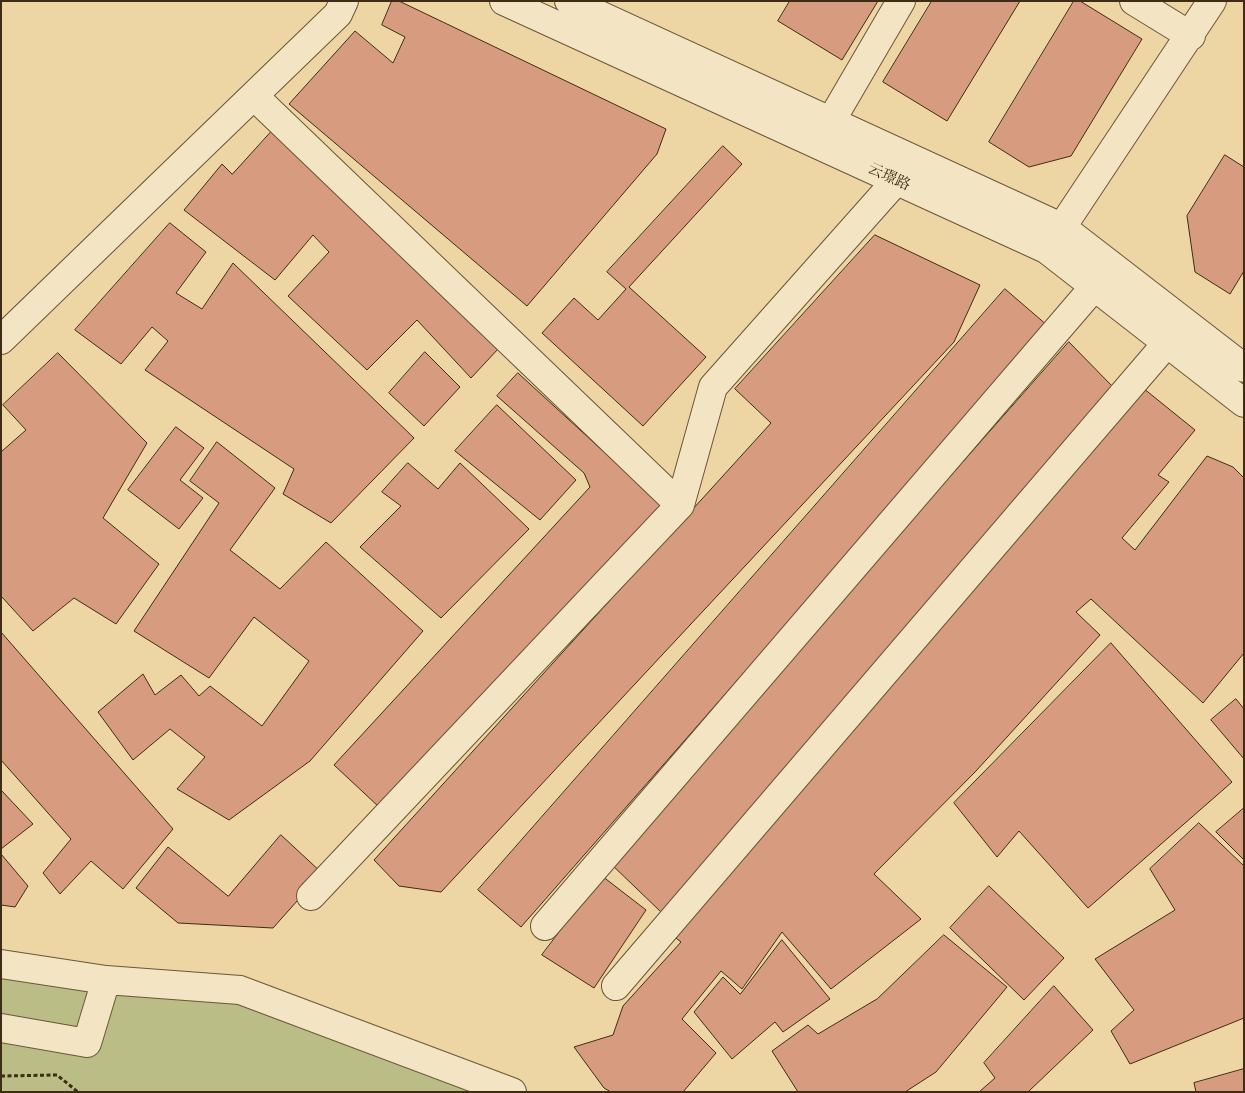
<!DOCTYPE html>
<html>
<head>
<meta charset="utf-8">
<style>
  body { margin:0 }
  #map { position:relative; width:1245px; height:1093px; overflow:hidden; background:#edd6a4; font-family:"Libre Caslon Text",serif }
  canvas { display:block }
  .frame { position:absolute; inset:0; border:2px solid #3f2c14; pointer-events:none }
</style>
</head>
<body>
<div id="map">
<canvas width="1245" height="1093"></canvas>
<div class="frame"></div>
</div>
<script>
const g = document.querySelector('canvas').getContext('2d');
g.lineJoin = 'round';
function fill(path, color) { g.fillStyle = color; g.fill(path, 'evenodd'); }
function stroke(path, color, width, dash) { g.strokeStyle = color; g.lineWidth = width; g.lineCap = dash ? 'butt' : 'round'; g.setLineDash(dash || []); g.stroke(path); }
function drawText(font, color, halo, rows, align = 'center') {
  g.font = font + ' "Libre Caslon Text","Noto Serif SC",serif'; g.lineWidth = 4.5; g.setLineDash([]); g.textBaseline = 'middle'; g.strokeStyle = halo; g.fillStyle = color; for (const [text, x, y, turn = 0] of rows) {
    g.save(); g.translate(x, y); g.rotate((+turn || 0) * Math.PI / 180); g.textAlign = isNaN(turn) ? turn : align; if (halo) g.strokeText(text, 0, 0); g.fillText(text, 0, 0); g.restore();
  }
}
const green = new Path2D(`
  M1 960 240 990 512 1092H1Z`);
const building = new Path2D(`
  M392 1H399L666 129 657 154 527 306 289 104 355 31 393 63 405 37 382 25Z
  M790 1H878L842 60 778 21Z
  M932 1H1020L947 121 883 82Z
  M1074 1H1080L1142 39 1071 156 1029 167 989 142Z
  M272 131 499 348 471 378 417 320 367 370 288 296 329 252 313 235 275 280 184 210 222 164 232 174Z
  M723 146 742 164 629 287 706 357 643 426 542 333 574 298 598 320 626 289 607 272Z
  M1225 155 1244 167V271L1230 294 1195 272 1187 216Z
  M170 223 206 252 176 293 202 309 233 263 414 438 331 523 283 494 294 469 145 370 168 341 152 327 121 364 75 330Z
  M875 235 980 285 954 342 441 892 399 886 374 860 771 423 735 389Z
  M1005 289 1048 326 521 927 478 890Z
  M1069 342 1113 387 661 912 610 863Z
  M425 352 460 387 424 426 389 393Z
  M58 353 147 443 103 518 159 564 116 624 74 598 33 631 1 596V452L26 430 3 405Z
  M518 373 664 507 379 807 334 765 590 487 584 473 497 396Z
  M1143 388 1195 430 1158 475 1169 482 1122 538 1135 550 1207 456 1233 467 1244 478V653L1203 703 1091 599 1076 612 1100 635 976 771 874 874 921 919 831 989 782 932 742 989 721 971 682 1019 716 1053 683 1092H611L604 1088 574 1047 613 1035 623 1006 681 942 672 935Z
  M497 405 576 480 540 520 455 451Z
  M176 427 204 448 180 480 203 498 179 529 128 490Z
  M217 442 275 488 230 550 280 589 326 542 423 631 310 761 229 820 177 789 205 757 170 729 133 760 98 712 143 674 155 695 181 675 199 696 210 686 262 726 309 661 254 617 209 678 134 631 219 503 190 481Z
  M408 463 438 489 460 463 529 529 441 618 360 547 401 506 382 492Z
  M1 632 173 829 123 889 91 861 60 894 43 873 71 839 1 760Z
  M1111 643 1232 782 1088 908 1019 831 997 857 954 803Z
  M1236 699 1244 709V759L1211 720Z
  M1 790 33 824 1 849Z
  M1244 808V860L1216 832Z
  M1199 823 1244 866V1018L1130 1064 1111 1031 1134 1010 1095 959 1175 910 1150 869Z
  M281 835 322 873 273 928 178 923 136 888 168 847 228 896Z
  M1 854 28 886 15 907 1 905Z
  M602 876 646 910 594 988 542 955Z
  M989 886 1064 958 1024 1000 950 928Z
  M944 935 1007 987 936 1072 905 1092H798L772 1051 808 1025 818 1034 877 999Z
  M782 940 830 999 783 1032 775 1022 732 1059 694 1012 723 977 740 994Z
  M1054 986 1093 1030 1028 1092H979L995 1078 984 1063Z
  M1244 1069V1092H1196L1194 1083Z`);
const path = new Path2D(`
  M1 1076 57 1075 78 1092`);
const minor = new Path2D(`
  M504 1 1046 249 1244 403
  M569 1 1063 228 1244 368
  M1134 1 1191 36
  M254 96 680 505 713 387 896 181
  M821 138 901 1
  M1052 242 1212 1
  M1 340 338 14 344 1
  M311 896 680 505
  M545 926 1094 287
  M1 964 106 980 240 990 512 1092
  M616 986 1167 343
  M1 1028 87 1043 106 980`);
const streetNames = [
  ["云璟路",889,177,25]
];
fill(green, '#babd85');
fill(building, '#d79c7f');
stroke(building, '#3f2c14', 1);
stroke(minor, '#6a5638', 30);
stroke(path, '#3f2c14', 3, [4, 2.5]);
stroke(minor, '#f3e4c4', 28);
drawText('15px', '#3f2c14', '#f3e4c4', streetNames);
</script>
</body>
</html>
